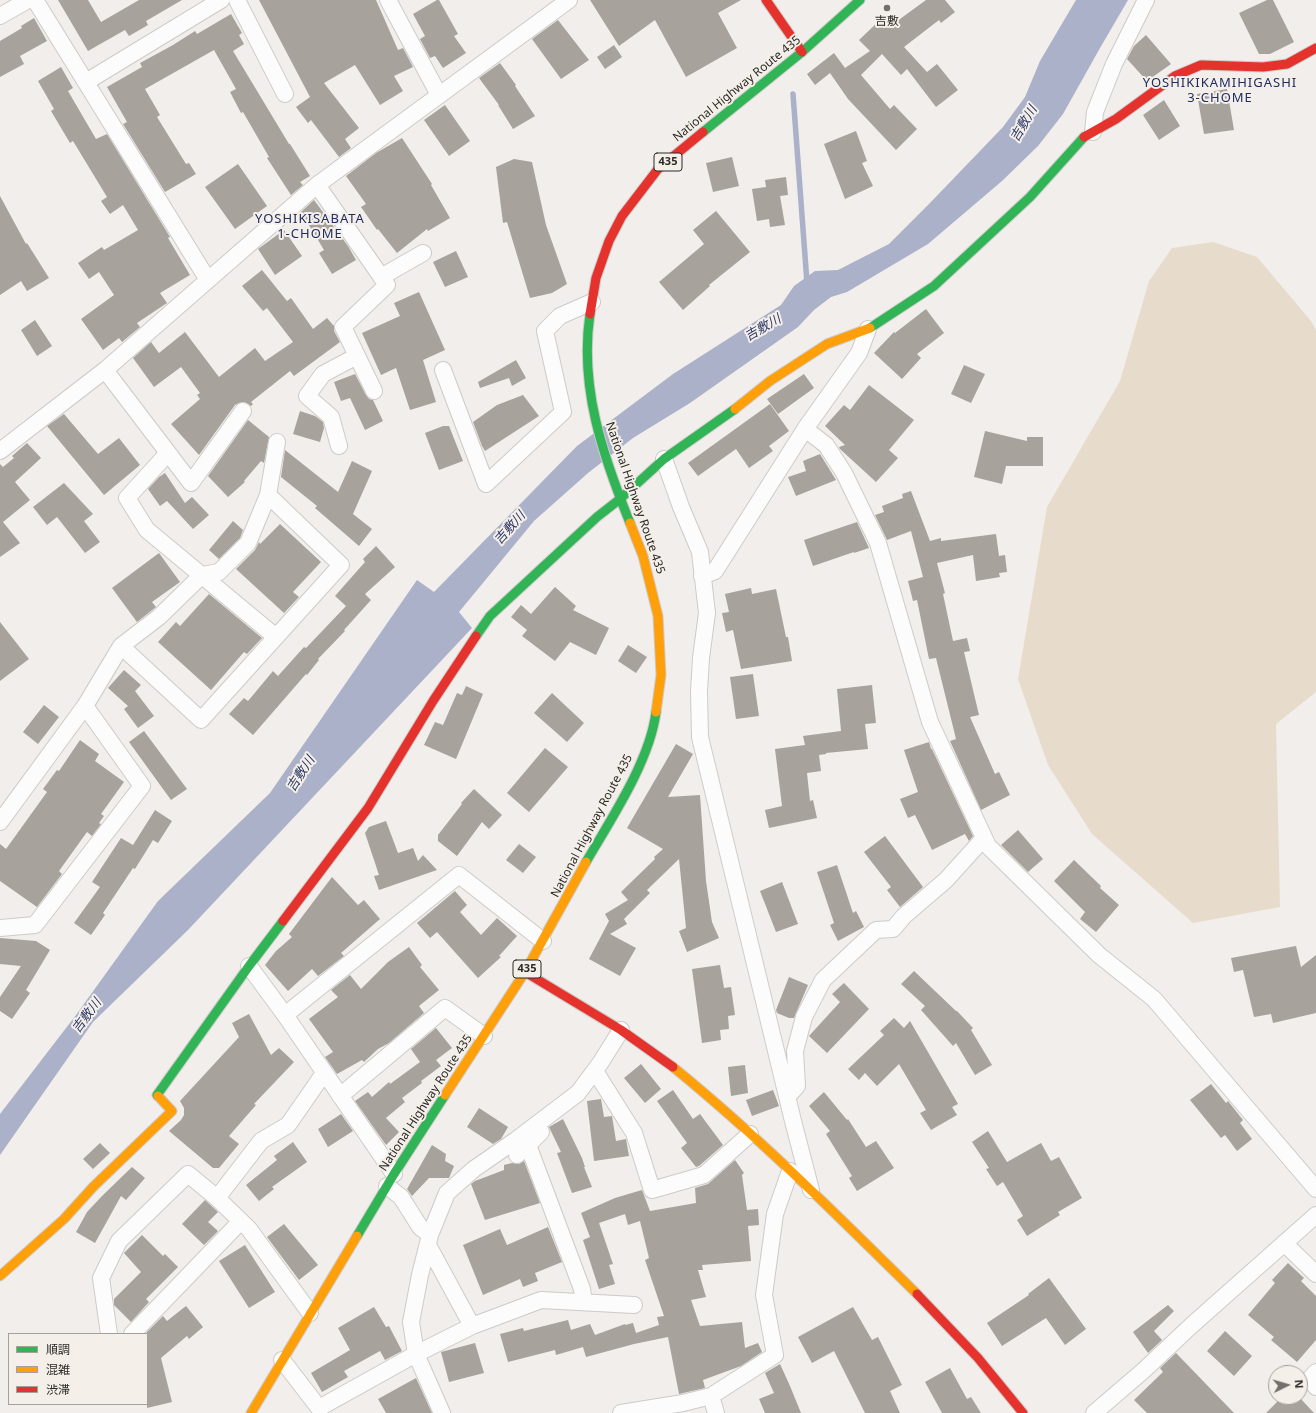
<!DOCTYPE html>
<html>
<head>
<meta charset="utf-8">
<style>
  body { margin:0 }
  #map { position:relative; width:1316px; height:1413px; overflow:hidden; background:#f1eeeb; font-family:"Noto Sans","Noto Sans JP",sans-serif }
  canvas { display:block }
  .legend { position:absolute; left:8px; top:1333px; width:140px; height:72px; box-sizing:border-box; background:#f4efe8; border:1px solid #a4a19c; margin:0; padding:5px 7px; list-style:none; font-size:12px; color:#2d2b29 }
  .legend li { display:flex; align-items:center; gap:8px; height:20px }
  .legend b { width:20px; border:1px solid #a4a19c }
  .north { position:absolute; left:1268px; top:1365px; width:40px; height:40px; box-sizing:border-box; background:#f4efe8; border:1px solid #a4a19c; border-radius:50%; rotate:85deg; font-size:11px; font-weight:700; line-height:16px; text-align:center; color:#2d2b29 }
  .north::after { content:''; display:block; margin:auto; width:14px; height:18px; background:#726f6d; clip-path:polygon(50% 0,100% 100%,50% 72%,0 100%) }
</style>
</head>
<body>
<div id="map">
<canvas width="1316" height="1413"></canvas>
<ul class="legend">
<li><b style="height:5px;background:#30b455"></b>順調</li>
<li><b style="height:5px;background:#ff9f0a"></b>混雑</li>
<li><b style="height:5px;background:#e5322d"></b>渋滞</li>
</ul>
<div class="north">N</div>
</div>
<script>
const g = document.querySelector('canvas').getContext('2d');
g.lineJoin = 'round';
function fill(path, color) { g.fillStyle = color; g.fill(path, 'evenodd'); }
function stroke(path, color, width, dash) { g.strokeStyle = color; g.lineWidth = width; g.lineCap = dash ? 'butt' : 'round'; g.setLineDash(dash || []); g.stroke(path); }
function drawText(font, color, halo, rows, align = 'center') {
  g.font = font + ' "Noto Sans","Noto Sans JP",sans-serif'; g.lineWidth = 4; g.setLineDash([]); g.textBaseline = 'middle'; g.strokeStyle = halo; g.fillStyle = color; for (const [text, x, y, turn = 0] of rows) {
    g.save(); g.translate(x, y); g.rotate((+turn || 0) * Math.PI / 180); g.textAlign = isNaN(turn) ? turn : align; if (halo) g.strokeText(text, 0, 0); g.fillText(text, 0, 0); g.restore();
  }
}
const green = new Path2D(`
  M1213 242 1257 257 1311 321 1316 330V692L1276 724 1280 907 1193 923 1092 834 1048 765 1018 679 1047 507 1120 381 1149 281 1172 248Z`);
const water = new Path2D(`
  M1076 0H1128L1100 48 1063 114 1038 146 1002 181 928 244 847 292 831 297 814 310 798 327 690 403 633 438 588 473 534 521 459 612 472 628 188 930 93 1022 0 1155V1114L76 1015 158 901 270 793 417 580 434 592 577 446 673 374 781 305 794 286 815 271 838 270 889 244 930 203 1003 127 1025 97 1040 61Z`);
const stream = new Path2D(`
  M793 94 807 283`);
const building = new Path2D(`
  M58 0H88L101 22 139 0H182L146 21 148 25 129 36 125 30 88 51Z
  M259 0H376L398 50 403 48 413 67 394 76 403 91 380 105 355 65 324 83 359 128 345 139 351 148 339 157 311 120 308 123 296 107 310 97Z
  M437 0H439L458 34 454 36 466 53 443 68 435 56 430 58 420 39 425 36 413 14Z
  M590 0H741L718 13 737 48 686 77 655 20 619 46Z
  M926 0H945L955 12 941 23 939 20 904 47 927 72 937 64 958 90 936 107 907 69 901 75 882 54 861 75 890 109 894 105 917 129 896 150 848 99 830 73 815 85 807 74 834 53 845 68 870 51 859 40 881 19 889 27Z
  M1267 0H1273L1294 42 1270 54H1259L1239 13Z
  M231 14 242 33 239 35 244 44 233 51 289 144H290L310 176 300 182 303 185 291 195 267 158 269 157 243 112 241 113 230 92 236 89 214 50 145 89 160 115 157 117 186 164 189 163 196 174 165 192 123 124 127 122 107 87 142 67 140 63 173 45 195 31 197 34Z
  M34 18 47 41 20 56 24 64 0 77V41L22 28 21 26Z
  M558 20 589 60 561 79 532 39Z
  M1146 35 1171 64 1147 81 1127 59 1134 46Z
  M614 45 622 57 605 69 597 57Z
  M500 63 516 85 515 86 535 116 513 129 498 105H499L479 78Z
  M61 67 73 88 68 91 96 139 107 134 170 237 168 238 190 275 160 293 167 303 137 323 140 327 122 342 119 338 103 350 81 319 114 295 99 272 89 279 78 263 102 247 104 250 138 230 123 205 110 214 101 201 107 197 73 141 70 143 51 111 54 109 38 81Z
  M1227 89 1234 130 1204 134 1197 94Z
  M1164 100 1180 126 1159 140 1143 115Z
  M445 105 470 141 449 156 424 120Z
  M856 131 867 161 862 163 873 186 845 199 824 144Z
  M402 138 432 184 431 185 450 218 428 231 427 229 397 253 378 229 377 230 361 207 366 204 346 176 376 153Z
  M732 157 739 186 713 192 706 163Z
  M514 159 532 162 546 225 567 284 552 293 530 298 507 222 503 223 496 167Z
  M238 164 267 206 235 229 205 187Z
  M786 177 788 195 780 196 785 225 770 227 769 219 757 221 752 189 766 187 765 180Z
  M0 196 26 244 27 243 49 278 27 291 21 281 0 295Z
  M314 200 348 246 356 260 332 274 319 253 324 250 301 212Z
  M716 211 750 252 709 285 710 286 683 310 659 282 704 244 693 230Z
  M284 230 302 256 275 275 258 249Z
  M456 251 468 277 445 287 433 262Z
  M262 270 287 301 291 298 313 329 327 318 334 326V331L340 342 294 376 290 371 251 402 253 404 251 406 244 402 239 403 235 405 199 455 171 424 200 399 197 395 200 393 181 367 154 387 133 358 151 342 159 353 185 332 219 377 255 348 265 361 293 342 267 308 263 311 242 286Z
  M419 292 445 350 423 360 436 402 410 410 396 368 381 375 362 333 400 316 394 303Z
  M926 309 944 333 917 354 921 358 902 379 874 353 894 332 895 333Z
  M35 320 52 346 37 356 21 330Z
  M516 360 526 378 512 386 509 378 480 388 478 382Z
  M964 365 985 374 971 403 951 394Z
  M355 374 366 395 369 399 373 400 383 421 365 430 350 398 341 401 334 382Z
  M804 374 814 388 778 414 767 399Z
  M869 385 914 420 889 450 898 458 876 482 840 449 839 447 845 445 825 426 844 405 850 410Z
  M523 395 539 416 485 451 482 446 473 422 497 405Z
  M770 404 789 431 769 446 773 451 749 468 736 449 698 476 688 463Z
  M300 411 315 416 323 422 324 428 320 442 293 434Z
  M64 414 98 454 119 438 140 465 104 495 47 426Z
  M248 420 269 437 264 463 261 461 244 481 245 482 228 497 208 476Z
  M443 426H449L463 461 439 470 425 433Z
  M985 431 1027 441V437H1043V466H1006L1002 484 974 477Z
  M27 443 41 458 15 482 30 500 3 522 20 543 0 557V464L3 467 14 458 12 456Z
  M285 450 338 492 352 461 372 471 353 514 372 529 359 546 315 508 317 506 281 477Z
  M820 454 836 480 796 496 788 477 806 471 803 461Z
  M165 473 185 503 192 497 209 515 193 529 167 501 160 506 148 489 159 477Z
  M64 483 93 514 84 521 100 542 85 553 57 517 47 525 33 507Z
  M911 491 930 541 941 538V541L996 534 999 556 1005 555 1007 572 999 573 1000 577 976 581 973 555 937 563 945 593 943 594 953 641 967 638 970 651 964 652 979 715 970 717 995 774 999 772 1010 795 981 810 950 741 956 739 936 658 929 659 917 600 913 601 908 581 923 577 911 531 887 540 875 515 884 512 882 506 903 498 902 494Z
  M233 521 243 530 240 538 219 559 209 550Z
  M857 522 869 548 854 553V552L813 566 804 540Z
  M280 524 321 562 293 592 299 597 284 613 236 569 255 550 259 542 260 544Z
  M376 546 395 567 365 594 371 600 344 630 345 631 318 659 319 660 307 675 306 674 253 735 229 714 244 698 248 701 273 671 278 676 304 647 306 648 346 606 335 596 365 562 363 559Z
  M159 553 180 582 152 602 156 607 137 622 112 588Z
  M555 587 576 606 573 610 609 628 596 655 570 642 555 661 522 636 527 630 511 617 521 605 531 614Z
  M751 588 752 594 776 589 786 637H788L792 661 741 669 733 630 726 632 722 613 729 612 725 594Z
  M209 594 262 638 247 654 244 652 211 690 158 642 176 622 180 626Z
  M0 622 29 659 0 681Z
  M628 645 647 657 636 673 618 661Z
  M124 670 141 685 135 691 154 716 138 728 124 709 128 706 108 688Z
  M753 674 759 716 736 719 730 677Z
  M872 685 876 723 865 724 868 749 826 753V754L819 755 821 771 807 773 810 801 813 800 817 818 769 828 765 810 782 806 775 749 805 745 803 736 841 731 837 689Z
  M466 686 483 694 456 759 424 745 435 722 443 725 457 693 462 695Z
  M552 693 584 723 567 742 534 713Z
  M44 705 59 717 38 744 23 732Z
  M144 731 187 789 171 800 129 742Z
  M80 740 99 754 95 761 124 782 101 814 104 816 99 823 101 824 92 836 87 832 59 871 62 874 37 907 0 881V844L6 849 47 792 43 789 57 770 59 771Z
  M929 742 931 749H932L973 836 969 841 965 834 932 850 915 815 908 818 900 799 918 792 904 750Z
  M676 744 693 754 668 797 700 795 706 881 712 922 719 938 687 952 679 931 686 928 679 859 647 890 650 893 624 919 627 924 610 934 636 948 620 976 589 959 609 921 605 914 628 900 621 892 655 859 654 857 663 849 627 828Z
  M545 748 568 767 529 812 507 793Z
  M474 789 502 815 489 829 482 822 457 856 438 841V835L462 804 461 803Z
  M155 810 172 821 158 843 153 840 135 869 133 868 103 913 105 915 91 935 74 923 100 887 92 882 121 838 133 845Z
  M386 821 398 853 413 848 418 861 423 855 437 870 379 890 374 876 379 875 365 833 369 827Z
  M1018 830 1043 859 1028 872 1001 845Z
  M885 836 923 887 900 907 887 890 891 887 864 852Z
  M519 844 536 857 523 873 506 860Z
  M1074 860 1101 886 1100 888 1119 905 1096 932 1080 919 1085 912 1054 881Z
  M837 865 853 913 856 911 864 927 838 941 830 925 834 923 817 872Z
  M332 877 358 905 364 900 380 919 341 953 344 956 318 976 312 969 288 991 265 965 276 951 292 937 289 934Z
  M782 882 798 924 776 932 760 891Z
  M455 891 467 905 460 912 481 935 497 918 517 936 499 956 501 957 478 978 437 932 430 938 417 923Z
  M0 938 36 941 50 950 26 990 30 993 12 1019 0 1011V997L21 966 0 964Z
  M1296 946 1301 967 1316 955V1013L1273 1023 1271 1014 1254 1017 1243 970 1234 972 1231 958Z
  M409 947 422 965 420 967 439 990 419 1006 424 1013 389 1043 378 1049 364 1062 362 1060 337 1074 325 1057 333 1052 309 1019 338 997 331 990 350 975 361 989 388 962Z
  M720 965 724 988 731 987 735 1015 728 1016 729 1029 720 1030 721 1040 702 1043 692 969Z
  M914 971 956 1011H957L973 1028 971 1030 992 1065 975 1075 956 1043 953 1046 921 1010 925 1006 901 984Z
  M789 977 808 985 794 1018H789L777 1013 776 1010Z
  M844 983 869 1009 827 1053 809 1036 840 1002 832 994Z
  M249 1014 271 1055 279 1048 294 1062 254 1104 256 1105 229 1136 239 1144 219 1168H213L169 1131 181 1120 184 1115V1108L180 1101 239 1037 232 1023Z
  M894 1018 904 1028 910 1021 958 1104 952 1107 957 1115 931 1130 920 1113 926 1110 899 1064 877 1086 865 1073 859 1080 848 1069 884 1035 880 1031Z
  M436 1028 452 1048 436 1060 441 1066 421 1081 422 1083 402 1098 405 1102 386 1118 399 1132 386 1145 355 1101 368 1092 372 1097 389 1082 390 1084 420 1062 411 1049Z
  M641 1064 661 1089 645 1103 624 1078Z
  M745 1065 748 1093 731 1096 728 1067Z
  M1211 1084 1226 1103 1228 1101 1243 1120 1240 1123 1252 1139 1237 1151 1225 1135 1221 1138 1190 1100Z
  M673 1090 693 1119 700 1114 723 1145 699 1166 696 1167 681 1148 687 1143 657 1101Z
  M773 1090 779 1106 752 1116 746 1100Z
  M824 1092 847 1120 848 1119 866 1147 876 1141 894 1168 857 1191 849 1178 852 1176 826 1134 830 1131 809 1106Z
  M601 1099 604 1117 612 1116 616 1141 626 1139 629 1156 594 1161 587 1101Z
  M479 1108 508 1127 501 1139 493 1144 467 1127Z
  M341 1114 353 1131 328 1147 318 1129Z
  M563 1119 582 1158 585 1167H584L592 1187 572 1193 557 1153 561 1152 549 1127Z
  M988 1131 1007 1162 1041 1143 1051 1161 1059 1157 1082 1198 1058 1212 1060 1215 1027 1236 1017 1220 1023 1216 1003 1182 997 1186 986 1169 989 1168 972 1142Z
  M293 1142 307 1162 272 1187 274 1189 259 1201 246 1185 277 1160 274 1156Z
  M100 1143 110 1153 93 1169 83 1159Z
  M432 1145 446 1154 445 1161 454 1166 449 1178H429L412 1196 407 1189Z
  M735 1160 744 1173 742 1175 747 1210 758 1209 759 1225 748 1226 751 1261 702 1265 703 1270H698L706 1297 691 1300 700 1326 742 1322 745 1348 758 1343 762 1352 741 1366 703 1380 705 1388 679 1394 668 1337 634 1344 586 1357 583 1347 556 1355 555 1350 508 1362 500 1334 523 1328 524 1331 568 1320 571 1330 590 1324 595 1335 625 1324V1325L633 1323 636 1333 659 1325 657 1317 664 1316 645 1260 649 1258 640 1221 628 1225 625 1214 599 1223 613 1264 609 1265 615 1284 599 1289 583 1240 590 1237 581 1213 615 1198 642 1190 650 1211 696 1203 695 1188 708 1184Z
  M524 1161 540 1203 485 1220 471 1184 475 1181 504 1170V1165L512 1163 519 1164Z
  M132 1167 145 1178 126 1200 121 1196 95 1243 76 1232 87 1212 102 1196Z
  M205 1200 218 1212 208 1222 218 1231 204 1245 182 1224Z
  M284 1224 318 1265 299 1280 267 1237Z
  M548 1227 562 1262 535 1273 538 1281 523 1287 520 1279 483 1295 463 1245 500 1229 507 1245Z
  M142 1235 163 1256 165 1254 178 1267 146 1299 149 1302 131 1322 114 1305V1299L141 1272 124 1253Z
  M245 1245 275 1292 249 1308 219 1261Z
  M1288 1263 1304 1278 1301 1281 1316 1296V1340L1297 1362 1271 1340 1274 1337 1248 1315 1275 1283 1272 1280Z
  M1049 1278 1086 1329 1065 1345 1046 1318 1002 1346 987 1323 1029 1295 1028 1294Z
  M1168 1305 1174 1311 1154 1331 1162 1340 1148 1353 1133 1332Z
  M186 1306 203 1327 189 1339 187 1336 161 1358 172 1402 147 1408V1332L163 1316 167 1321Z
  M374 1307 386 1327 389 1326 402 1351 385 1360 380 1351 344 1371 348 1377 322 1392 311 1373 350 1350 338 1328Z
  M853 1307 872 1340 878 1337 902 1385 890 1391 900 1413H865L834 1351 812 1363 798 1337Z
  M1225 1331 1252 1356 1234 1376 1207 1351Z
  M475 1343 484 1373 449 1382 441 1352Z
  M1176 1353 1234 1413H1147L1134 1400 1163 1372 1160 1368Z
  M780 1364 790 1386 801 1413H765L759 1399 774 1393 765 1373Z
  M950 1368 967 1399 971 1397 981 1413H942L925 1382Z
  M416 1378 432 1413H386L378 1399Z
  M1282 1397H1299L1314 1413H1266Z`);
const street = new Path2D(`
  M35 0 208 280
  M237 0 285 94
  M388 0 439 95
  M0 16 28 0
  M86 82 221 0
  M1093 132 1095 112 1114 64 1146 0
  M317 185 387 285 343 327 374 391
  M381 277 423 253
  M105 370 191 483 243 411
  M443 370 486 484 563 412 545 331 560 316 592 302
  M805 429 826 445 844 473 878 543 930 722 988 846 1099 955 1154 999 1316 1189
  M339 446 331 417 307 396 323 374 357 356
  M0 451 105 370 317 185 569 0
  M168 453 127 498 147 530 276 637
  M664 459 681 507 700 552 707 613 701 658 699 691 700 737 793 1121 811 1190
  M702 576 715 571 805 429 859 353 868 329
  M121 646 159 617 202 575 219 572 248 543 268 495 277 442
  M85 706 121 646 201 720 341 565 268 495
  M0 822 85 706 142 786 35 925 0 928
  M249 966 285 1015 394 1174
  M285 1015 459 875 543 941
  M595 1071 634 1133 652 1190 704 1175 750 1134
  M340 1096 445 1008 484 1036
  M788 1096 797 1086 795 1051 804 1017 823 980 876 930 893 929 904 916 946 880 984 838
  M541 1132 528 1145 582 1289 584 1302
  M517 1155 528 1145
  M387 1186 401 1197 420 1227 430 1235
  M1284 1243 1316 1274
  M428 1245 472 1326
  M310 1313 249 1229 217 1198 261 1141 288 1125 324 1073
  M109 1334 101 1278 119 1241 188 1174 217 1198
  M132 1334 241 1221
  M282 1360 319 1408 416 1354 472 1326 541 1300 634 1305
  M1316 1372 1310 1379 1316 1387
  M711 1396 716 1413
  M442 1413 416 1354 411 1322 420 1275 430 1235 447 1193 474 1169 516 1140 578 1093 601 1062 621 1030
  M621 1413 683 1403 711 1396 775 1355 764 1295 775 1214 790 1171
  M1094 1413 1143 1371 1192 1325 1316 1215`);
const fast = new Path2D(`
  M703 132 802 52 860 0
  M590 314C579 387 603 456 630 523
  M870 328 934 286 1030 197 1084 137
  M476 636 490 616 597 517 620 499 664 459 735 409
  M586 862C611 819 650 761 656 712
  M158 1096 157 1095 249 966 283 921
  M357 1236 394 1174 445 1095`);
const slow = new Path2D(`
  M735 409 770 381 827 344 870 328
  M630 523 643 556 658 616 661 675 656 712
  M673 1067C759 1137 838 1216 917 1294
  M445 1095 525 972 586 862
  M0 1276 64 1219 93 1187 172 1111 158 1096
  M251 1413 357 1236`);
const jam = new Path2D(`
  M766 0 802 52
  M1084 137 1116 119 1175 76 1201 65 1263 67 1287 64 1316 48
  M590 314 596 278 609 241 622 216 658 169 703 132
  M283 921 368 808 433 701 476 636
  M525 972 621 1030 673 1067
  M917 1294 978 1358 1023 1413`);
const markers = [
  [887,8,4,"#726f6d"]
];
const shields = [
  [668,162,28],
  [527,969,28]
];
const shieldNames = [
  ["435",668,162],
  ["435",527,969]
];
const poiNames = [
  ["吉敷",887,22]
];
const streetNames = [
  ["National Highway Route 435",737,89,-39],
  ["National Highway Route 435",635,498,71],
  ["National Highway Route 435",592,826,-62],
  ["National Highway Route 435",426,1103,-57]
];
const neighbourhoodNames = [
  ["YOSHIKIKAMIHIGASHI",1220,83],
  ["3-CHOME",1220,98],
  ["YOSHIKISABATA",310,219],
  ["1-CHOME",310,234]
];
const waterNames = [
  ["吉敷川",1024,124,-59],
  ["吉敷川",763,328,-30],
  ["吉敷川",510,528,-48],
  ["吉敷川",301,774,-57],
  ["吉敷川",87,1016,-53]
];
fill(green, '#e7dccb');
fill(water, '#aab1c8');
stroke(stream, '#aab1c8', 5.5);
fill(building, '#a7a29b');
stroke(street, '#cccbc8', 18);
stroke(fast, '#cccbc8', 11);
stroke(slow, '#cccbc8', 11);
stroke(jam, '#cccbc8', 11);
stroke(street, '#fdfcfc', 16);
stroke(fast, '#30b455', 9);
stroke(slow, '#ff9f0a', 9);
stroke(jam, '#e5322d', 9);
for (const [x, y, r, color] of markers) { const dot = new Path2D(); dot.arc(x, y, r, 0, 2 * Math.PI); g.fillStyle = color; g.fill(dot); stroke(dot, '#f4efe8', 1.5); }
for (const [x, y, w] of shields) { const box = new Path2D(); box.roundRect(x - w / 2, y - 9, w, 18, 3); g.fillStyle = '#f4efe8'; g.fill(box); stroke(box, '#2d2b29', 1); }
drawText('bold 11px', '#2d2b29', null, shieldNames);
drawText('12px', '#2d2b29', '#f4efe8', poiNames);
drawText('12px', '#2d2b29', '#f4efe8', streetNames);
g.letterSpacing = '1px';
drawText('13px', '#212c64', '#f4efe8', neighbourhoodNames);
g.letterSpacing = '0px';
drawText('italic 13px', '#2e3968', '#f4efe8', waterNames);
</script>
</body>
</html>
